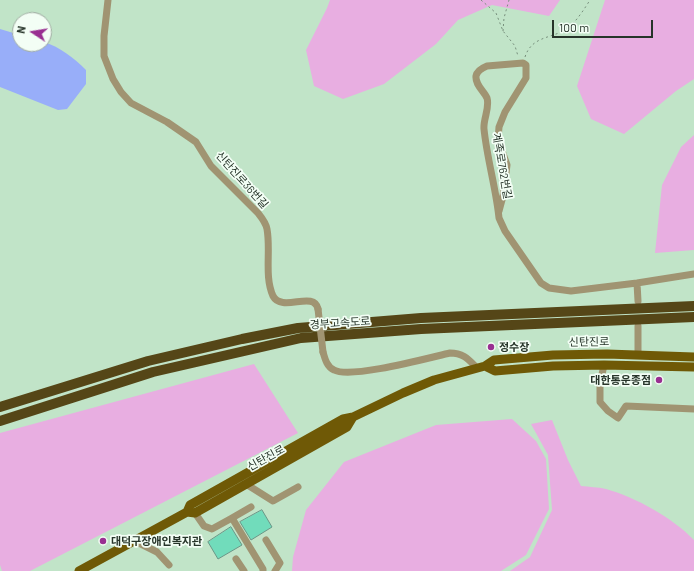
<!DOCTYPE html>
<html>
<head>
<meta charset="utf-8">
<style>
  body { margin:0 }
  #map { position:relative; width:694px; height:571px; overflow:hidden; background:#c1e4c8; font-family:Barlow,sans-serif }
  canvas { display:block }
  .north { position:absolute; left:12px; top:12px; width:40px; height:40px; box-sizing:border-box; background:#f3fef5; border:1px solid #a1ada3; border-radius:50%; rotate:282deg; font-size:11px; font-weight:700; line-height:16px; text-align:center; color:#263429 }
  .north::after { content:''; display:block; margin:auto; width:14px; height:18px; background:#992f91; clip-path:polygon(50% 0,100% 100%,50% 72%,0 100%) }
  .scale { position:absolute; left:552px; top:20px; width:101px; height:18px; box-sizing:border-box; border:2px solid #263429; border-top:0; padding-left:5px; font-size:12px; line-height:14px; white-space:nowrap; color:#263429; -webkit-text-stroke:3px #f3fef5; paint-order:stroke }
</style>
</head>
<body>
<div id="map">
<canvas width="694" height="571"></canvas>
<div class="north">N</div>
<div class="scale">100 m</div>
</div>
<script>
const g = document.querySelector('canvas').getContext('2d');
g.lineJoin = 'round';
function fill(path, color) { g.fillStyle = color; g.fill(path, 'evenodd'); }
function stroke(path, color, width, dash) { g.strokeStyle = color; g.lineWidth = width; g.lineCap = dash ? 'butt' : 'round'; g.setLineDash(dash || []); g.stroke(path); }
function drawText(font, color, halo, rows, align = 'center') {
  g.font = font + ' Barlow,"Noto Sans KR",sans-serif'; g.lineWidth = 3.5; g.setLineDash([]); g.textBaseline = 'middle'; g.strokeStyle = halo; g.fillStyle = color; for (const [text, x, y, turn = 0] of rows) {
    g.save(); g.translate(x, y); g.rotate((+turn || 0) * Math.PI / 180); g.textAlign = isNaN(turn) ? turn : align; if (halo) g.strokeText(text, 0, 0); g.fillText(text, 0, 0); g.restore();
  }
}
const green = new Path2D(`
  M330 0H560L549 16 492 5 458 20 436 44 384 84 343 99 314 86 306 50 327 8Z
  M605 0H694V79L676 91 624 134 591 119 577 86Z
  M694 135V250L655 253 662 185 681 147Z
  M254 364 298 433 30 571H2L0 565V433Z
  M512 419 536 441 546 459 549 509 526 555 501 571H292L293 557 306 510 344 462 436 425Z
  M552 420 568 460 581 486C589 487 598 487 606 489 635 497 673 518 694 540V571H510L530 557 552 510 548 455 531 424Z`);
const water = new Path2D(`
  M0 29 20 35V44H44V42C60 47 74 58 86 70V84L67 109 58 110 0 87Z`);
const building = new Path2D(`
  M262 510 272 527 251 540 240 522Z
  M231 527 242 545 218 559 208 542Z`);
const path = new Path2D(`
  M481 0 496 13 503 31 515 46 518 56
  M503 31 504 18 509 0
  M525 57C532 35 553 39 568 28 576 22 585 8 590 0`);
const minor = new Path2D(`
  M108 0 104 36V56L113 79 121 92 131 103 167 122 196 142 211 166 258 213C262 218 266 223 267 229 271 251 264 276 273 296 282 313 314 290 318 309
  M499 211 503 196 507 165 498 140 499 127 505 112 526 78V65L523 63 487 66C482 68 477 71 476 76 475 85 484 91 487 98 490 108 483 119 484 129 487 159 496 188 499 218L505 231 541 283 549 288 571 291 637 283 694 274
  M637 283 638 301
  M323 352C325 359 327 367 334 370 351 379 428 358 450 353 463 353 468 359 477 368
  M638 355V326
  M604 365 600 384V402L608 411 618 418 626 406 694 409
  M246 484 273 501 298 487
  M195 513 204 526 212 529 232 518 263 569V571
  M232 518 251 507
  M266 540 280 563 275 571
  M135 541 157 552 169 565
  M236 559 244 571`);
const major = new Path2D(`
  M485 366 495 371 553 366 604 365 694 367
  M187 512 190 505 343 419 353 417 403 393 434 380 485 366 494 360 553 355 607 354 694 357
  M79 571 187 512 195 513 347 427 353 417`);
const highway = new Path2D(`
  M0 407 148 361 242 339 298 328 421 318 694 306
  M0 421 153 372 301 338 421 329 694 317`);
const minorBridge = new Path2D(`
  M318 309 323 352`);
const markers = [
  [491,347,4,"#992f91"],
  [659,380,4,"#992f91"],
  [103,541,4,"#992f91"]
];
const streetNames = [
  ["계족로762번길",502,166,80],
  ["신탄진로36번길",242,180,48],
  ["경부고속도로",340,323,-4],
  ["신탄진로",589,342,-1],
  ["신탄진로",266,458,-29]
];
const poiNames = [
  ["정수장",499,347],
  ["대한통운종점",651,380,"right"],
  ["대덕구장애인복지관",111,541]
];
fill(green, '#e8aee1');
fill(water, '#98aef9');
fill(building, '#71dcbb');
stroke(building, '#6a9687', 1);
stroke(path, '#768e7b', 1, [2, 3]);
stroke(minor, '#a09472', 7);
stroke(major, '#6f5906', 9);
stroke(highway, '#554617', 10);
stroke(minorBridge, '#a09472', 7);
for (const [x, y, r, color] of markers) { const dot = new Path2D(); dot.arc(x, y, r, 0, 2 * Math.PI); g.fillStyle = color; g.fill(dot); stroke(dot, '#f3fef5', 1.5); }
drawText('11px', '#263429', '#f3fef5', streetNames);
drawText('bold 11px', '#263429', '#f3fef5', poiNames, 'left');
</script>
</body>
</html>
